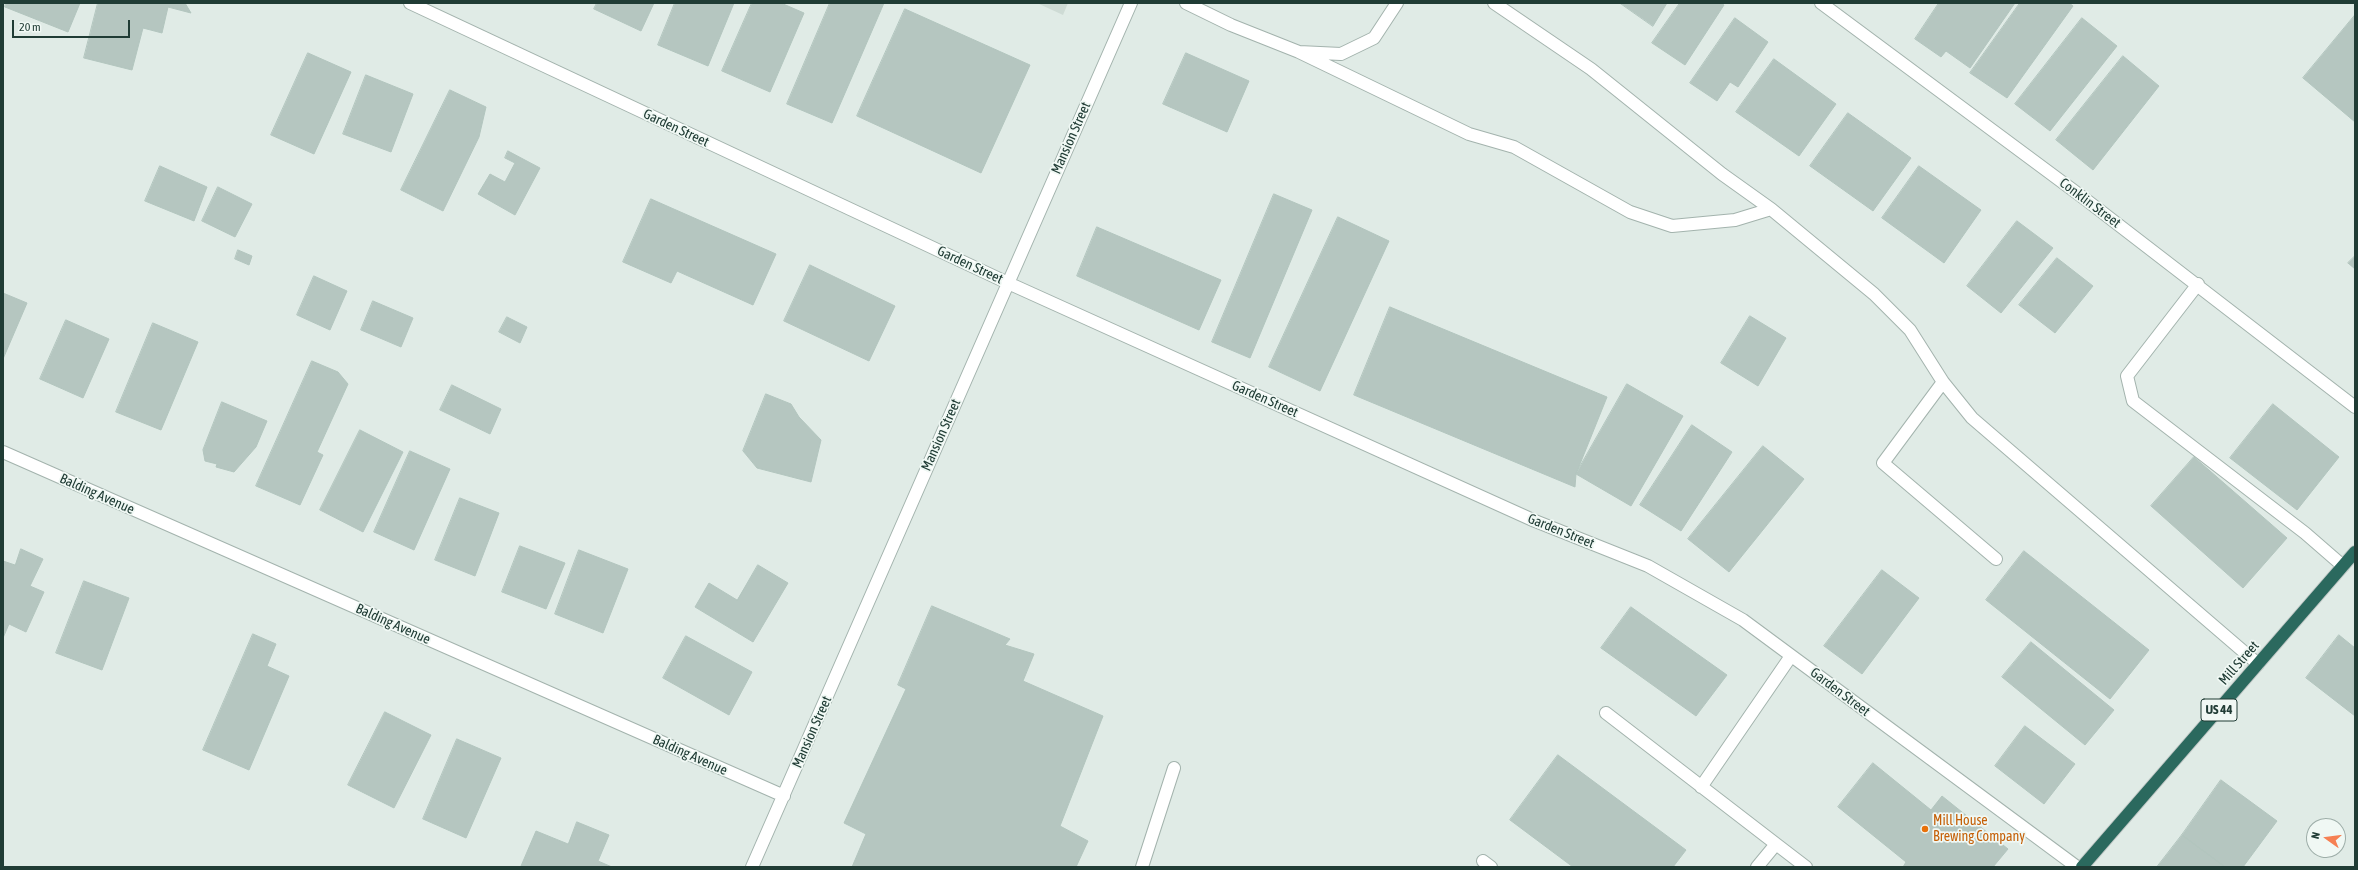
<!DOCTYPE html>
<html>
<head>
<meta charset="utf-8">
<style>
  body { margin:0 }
  #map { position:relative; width:2358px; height:870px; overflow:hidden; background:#e0ebe6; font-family:"Asap Condensed",sans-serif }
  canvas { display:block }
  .frame { position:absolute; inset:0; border:4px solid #203c35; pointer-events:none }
  .north { position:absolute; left:2306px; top:818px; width:40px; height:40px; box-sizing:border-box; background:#f0f8f4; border:1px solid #9dada8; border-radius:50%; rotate:284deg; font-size:11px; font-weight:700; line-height:16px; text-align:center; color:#203c35 }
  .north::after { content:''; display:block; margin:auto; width:14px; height:18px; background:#f68053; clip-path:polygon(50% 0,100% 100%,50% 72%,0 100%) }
  .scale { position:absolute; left:12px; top:20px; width:118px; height:18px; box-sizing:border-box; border:2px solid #203c35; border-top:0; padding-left:5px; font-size:12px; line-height:14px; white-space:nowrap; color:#203c35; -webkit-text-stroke:3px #f0f8f4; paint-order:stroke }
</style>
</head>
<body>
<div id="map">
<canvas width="2358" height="870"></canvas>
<div class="frame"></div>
<div class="north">N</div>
<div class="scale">20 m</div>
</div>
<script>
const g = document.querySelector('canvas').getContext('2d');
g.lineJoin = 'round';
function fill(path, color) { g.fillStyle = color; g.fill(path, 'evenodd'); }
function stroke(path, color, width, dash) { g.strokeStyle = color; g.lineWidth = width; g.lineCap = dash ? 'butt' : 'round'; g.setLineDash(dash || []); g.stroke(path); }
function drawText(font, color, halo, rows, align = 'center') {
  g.font = font + ' "Asap Condensed",sans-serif'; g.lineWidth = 3.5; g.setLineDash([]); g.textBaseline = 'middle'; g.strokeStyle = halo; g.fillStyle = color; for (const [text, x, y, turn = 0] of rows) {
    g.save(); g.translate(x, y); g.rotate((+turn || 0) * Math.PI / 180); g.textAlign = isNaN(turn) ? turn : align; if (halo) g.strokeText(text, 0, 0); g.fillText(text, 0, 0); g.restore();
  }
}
const built = new Path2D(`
  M1037 3H1068L1063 15Z`);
const building = new Path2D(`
  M6 3H80L68 32 5 7Z
  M98 3H185L191 13 168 7 162 33 143 28 132 70 84 58Z
  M597 3H654L641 31 594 9Z
  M675 3H734L708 66 658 45Z
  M752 3H781L804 13 770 92 722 71Z
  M830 3H884L832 123 787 104Z
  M1620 3H1667L1653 26Z
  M1680 3H1721L1724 5 1685 65 1652 43Z
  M1939 3H2015L1970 68 1946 51 1941 57 1915 39Z
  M2020 3H2069L2073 6 2007 98 1970 73Z
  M905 9 1030 65 981 173 857 116Z
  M2355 15V122L2303 78Z
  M1735 18 1768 42 1738 87 1730 82 1717 101 1690 83Z
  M2082 18 2117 46 2050 131 2015 104Z
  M308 53 351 72 314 154 271 135Z
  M1186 53 1249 81 1227 132 1163 104Z
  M2123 56 2159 86 2093 170 2056 140Z
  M1774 59 1836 104 1799 156 1736 112Z
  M366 75 413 94 391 152 343 134Z
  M450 90 486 107 479 137 443 211 401 190Z
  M1848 113 1911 158 1873 211 1810 166Z
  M508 151 540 168 515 215 478 194 490 174 505 182 515 163 505 158Z
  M160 166 207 187 194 221 145 201Z
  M1919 166 1981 210 1944 263 1882 218Z
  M218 187 252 204 235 237 202 221Z
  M1274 194 1312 210 1250 358 1212 342Z
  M651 199 776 254 753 305 677 271 671 283 623 262Z
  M1338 217 1389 241 1320 391 1269 367Z
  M2017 221 2053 248 2001 313 1967 286Z
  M1097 227 1221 280 1199 330 1077 276Z
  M238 250 252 256 249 265 235 259Z
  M2355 256V269L2348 263Z
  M2057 258 2093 286 2055 333 2019 305Z
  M810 265 895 306 869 361 784 321Z
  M314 276 347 291 330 330 297 315Z
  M3 293 27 303 3 359Z
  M373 301 413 318 401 347 361 330Z
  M1390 307 1607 397 1576 474 1575 487 1354 395Z
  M1750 316 1786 338 1758 386 1721 363Z
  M507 317 527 327 520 343 499 332Z
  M66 320 109 339 83 398 40 379Z
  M153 323 198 342 161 430 116 412Z
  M312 361 338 372 348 384 317 452 323 455 300 505 256 486Z
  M1627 384 1683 416 1631 506 1576 474Z
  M452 385 501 409 490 434 440 410Z
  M766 394 791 404 799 417 821 440 811 482 757 468 743 451Z
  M222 402 267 421 256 447 234 472 216 467 217 464 205 461 203 450Z
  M2273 404 2339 457 2297 510 2230 458Z
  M1692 425 1732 452 1681 531 1640 505Z
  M360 430 403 452 363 532 320 510Z
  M1763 446 1804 479 1729 572 1688 539Z
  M410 451 450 469 414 550 374 532Z
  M2194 457 2287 538 2243 588 2151 506Z
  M460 498 499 513 475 576 435 560Z
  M520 546 565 563 546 609 502 592Z
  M21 549 43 559 30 586 44 592 26 632 9 624 3 638V561L15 565Z
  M579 550 628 569 603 633 555 614Z
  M2024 551 2149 650 2110 699 1986 600Z
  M758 565 788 583 753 642 695 607 709 583 737 600Z
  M1882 570 1919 598 1862 674 1824 646Z
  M84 581 129 598 102 670 56 653Z
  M932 606 1010 639 1005 645 1034 654 1023 681 1103 716 1060 826 1088 841 1076 867H852L866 834 844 823 906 689 898 685Z
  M1631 607 1727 675 1696 716 1601 648Z
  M253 634 276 644 267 666 289 676 249 770 203 750Z
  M2339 635 2355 648V716L2306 678Z
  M686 636 752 672 729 715 663 678Z
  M2031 642 2114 710 2085 745 2002 677Z
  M385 712 431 735 394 808 348 785Z
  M2025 726 2075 764 2044 804 1995 766Z
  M457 739 501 758 466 838 423 819Z
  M1558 755 1686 850 1673 867H1573L1510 820Z
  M1873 763 1931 810 1942 796 2008 849 1993 867H1903L1906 862 1838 807Z
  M2221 780 2277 821 2243 867H2225L2182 835Z
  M577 822 609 835 598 861 612 867 521 866 536 831 568 844Z
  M2182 835 2225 867H2157Z`);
const minor = new Path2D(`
  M410 3 1008 283 1535 521 1648 566 1743 620 2077 867
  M1186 3 1231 25 1299 52 1341 54 1374 38 1397 3
  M1494 3 1591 69 1722 174 1771 209 1874 294 1910 330 1943 382 1972 418 2258 664
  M1821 3 2085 199 2355 407
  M1299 52 1469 134 1514 147 1630 212 1672 226 1735 220 1771 209
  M2198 284 2127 376 2133 401 2305 533 2343 566
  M1943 382 1883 463 1996 559
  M3 452 784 796
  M1606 713 1776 844
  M1701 787 1791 656
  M1483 861 1491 867
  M752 867 1131 3
  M1142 867 1174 768
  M1757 867 1776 844 1806 867`);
const highway = new Path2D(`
  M2082 867 2355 552`);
const markers = [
  [1925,829,4,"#e8710a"]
];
const shields = [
  [2219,710,36]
];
const shieldNames = [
  ["US 44",2219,710]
];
const streetNames = [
  ["Garden Street",676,128,25],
  ["Mansion Street",1071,138,-66],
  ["Conklin Street",2090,203,37],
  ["Garden Street",970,265,25],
  ["Garden Street",1265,399,24],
  ["Mansion Street",941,435,-66],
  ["Balding Avenue",97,494,24],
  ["Garden Street",1561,531,22],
  ["Balding Avenue",393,624,24],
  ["Mill Street",2239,663,-49],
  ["Garden Street",1840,692,37],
  ["Mansion Street",812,732,-66],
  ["Balding Avenue",690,755,24]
];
const foodNames = [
  ["Mill House",1933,821],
  ["Brewing Company",1933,837]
];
fill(built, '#cedbd5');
fill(building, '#b5c6c0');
stroke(building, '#b2c5be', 1);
stroke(minor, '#a3b3ad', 14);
stroke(highway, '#c1c8c6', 14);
stroke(minor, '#fff', 12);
stroke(highway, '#2b695e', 12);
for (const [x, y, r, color] of markers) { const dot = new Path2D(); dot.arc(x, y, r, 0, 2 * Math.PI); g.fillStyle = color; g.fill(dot); stroke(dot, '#f0f8f4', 1.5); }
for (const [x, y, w] of shields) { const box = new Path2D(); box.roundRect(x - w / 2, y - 11, w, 22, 3); g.fillStyle = '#f0f8f4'; g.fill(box); stroke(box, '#203c35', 1); }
drawText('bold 13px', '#203c35', null, shieldNames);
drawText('14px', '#203c35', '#f0f8f4', streetNames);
drawText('14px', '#c56008', '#f0f8f4', foodNames, 'left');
</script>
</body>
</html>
